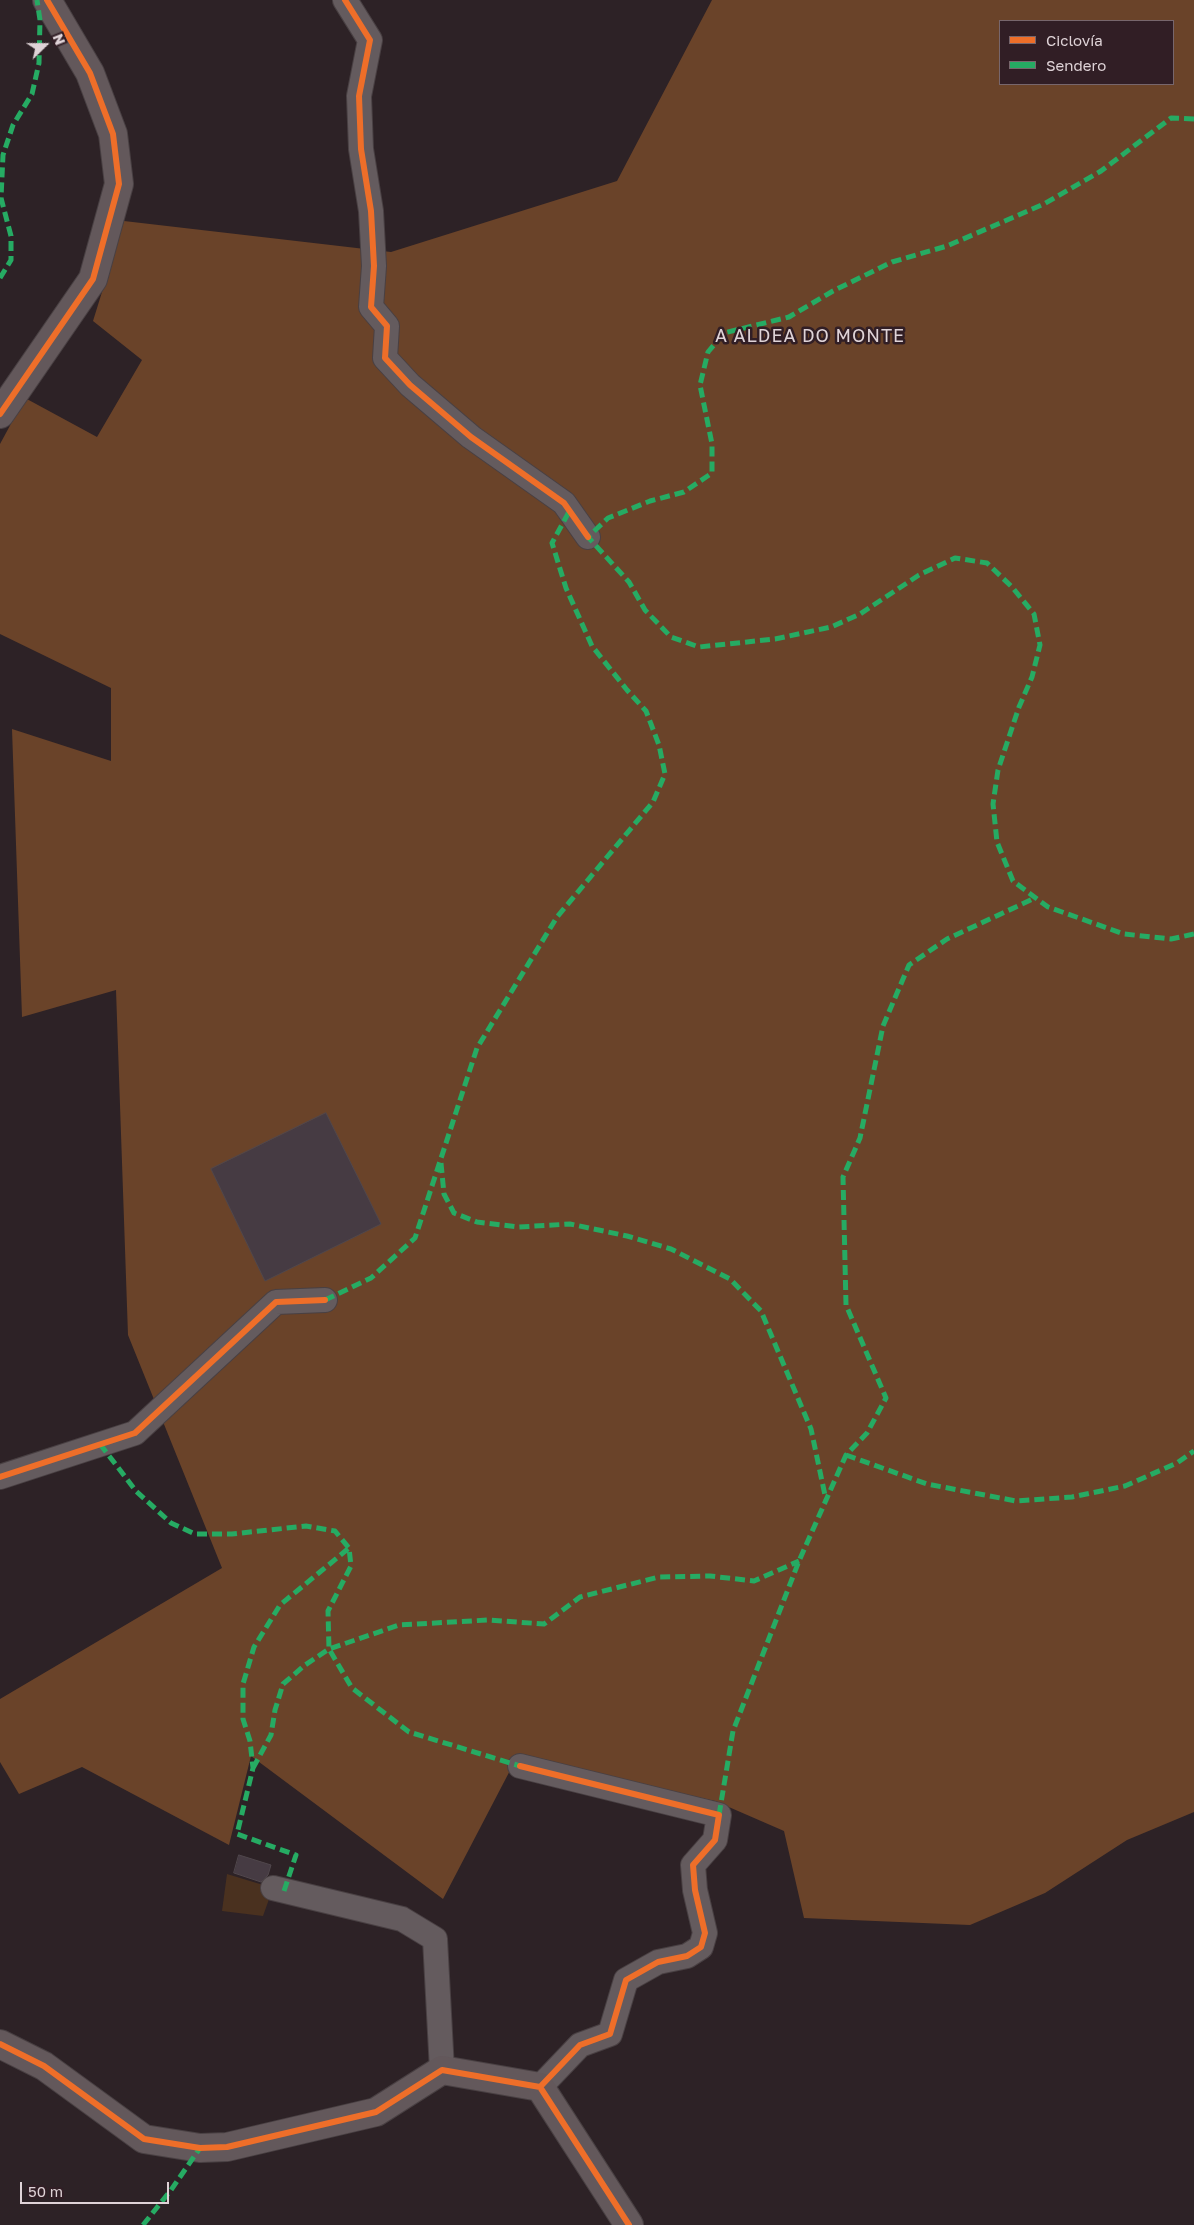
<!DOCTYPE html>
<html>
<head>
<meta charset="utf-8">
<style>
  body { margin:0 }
  #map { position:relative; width:1194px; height:2225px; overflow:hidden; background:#2d2226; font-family:"Golos Text",sans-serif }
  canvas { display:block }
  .legend { position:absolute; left:999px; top:20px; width:175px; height:65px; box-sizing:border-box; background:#311e25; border:1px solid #77666c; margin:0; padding:6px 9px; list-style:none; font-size:15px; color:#dfd3d7 }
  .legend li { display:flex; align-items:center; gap:10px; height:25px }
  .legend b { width:25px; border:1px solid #77666c }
  .north { position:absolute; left:20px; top:20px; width:50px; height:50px; -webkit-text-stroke:4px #311e25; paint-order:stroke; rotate:68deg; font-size:14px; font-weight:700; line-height:20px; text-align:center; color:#dfd3d7 }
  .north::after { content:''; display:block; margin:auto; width:18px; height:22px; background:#dfd3d7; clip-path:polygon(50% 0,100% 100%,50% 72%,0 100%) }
  .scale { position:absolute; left:20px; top:2182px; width:149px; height:22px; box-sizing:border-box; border:2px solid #dfd3d7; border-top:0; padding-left:6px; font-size:15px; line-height:18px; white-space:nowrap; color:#dfd3d7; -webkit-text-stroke:4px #311e25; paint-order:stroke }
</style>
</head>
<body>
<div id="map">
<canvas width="1194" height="2225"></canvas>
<ul class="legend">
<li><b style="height:6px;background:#ee6e29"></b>Ciclovía</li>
<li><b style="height:6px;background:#26ab63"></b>Sendero</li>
</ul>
<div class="north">N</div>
<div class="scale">50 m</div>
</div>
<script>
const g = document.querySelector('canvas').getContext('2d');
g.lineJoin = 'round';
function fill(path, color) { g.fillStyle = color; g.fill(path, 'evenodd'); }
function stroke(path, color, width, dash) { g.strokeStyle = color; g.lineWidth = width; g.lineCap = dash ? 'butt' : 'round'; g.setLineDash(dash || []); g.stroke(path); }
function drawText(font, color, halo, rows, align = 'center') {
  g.font = font + ' "Golos Text",sans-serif'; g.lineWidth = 5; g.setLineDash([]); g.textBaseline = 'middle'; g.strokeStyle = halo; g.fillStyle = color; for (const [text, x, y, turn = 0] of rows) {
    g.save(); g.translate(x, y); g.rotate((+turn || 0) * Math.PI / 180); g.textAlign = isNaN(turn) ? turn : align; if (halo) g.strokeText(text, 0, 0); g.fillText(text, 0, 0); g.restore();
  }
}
const green = new Path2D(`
  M227 1874 273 1888 263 1916 222 1911Z`);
const forest = new Path2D(`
  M712 0H1194V1812L1127 1840 1045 1893 970 1925 804 1918 784 1831 715 1801 516 1759 443 1899 251 1756 229 1845 82 1767 19 1794 0 1762V1699L222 1568 128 1335 116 990 22 1017 12 729 111 761V688L0 634V444L25 398 97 437 142 360 93 321 124 221 391 252 617 181ZM1000 21H1173V84H1000Z`);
const building = new Path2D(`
  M326 1113 381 1224 265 1281 211 1169Z
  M239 1855 271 1865 268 1875 261 1882 234 1873Z`);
const street = new Path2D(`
  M345 0 370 40 359 96 361 149 371 211 374 266 371 307 387 326 385 358 410 385 471 437 564 503 588 537
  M0 1477 135 1433 276 1302 325 1300
  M520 1766 719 1815 715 1840 693 1865 695 1890 705 1933 701 1947 687 1956 658 1962 626 1980 610 2034 580 2045 540 2087
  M273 1888 402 1919 435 1939 442 2070`);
const secondary = new Path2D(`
  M0 414 93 279 119 184 113 134 90 73 47 0
  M0 2044 44 2066 144 2139 200 2148 227 2147 376 2112 442 2070 540 2087 629 2225`);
const quiet = new Path2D(`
  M1194 119 1171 118 1101 171 1044 204 947 246 892 262 833 291 789 317 724 333 708 352 700 385 712 444V473L684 492 650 501 608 518 588 537 629 582 645 610 671 637 699 647 775 639 831 627 860 614 919 575 955 558 987 563 1012 587 1034 614 1040 645 1032 677 1019 707 998 770 993 804 997 842 1013 881 1048 907 1124 934 1171 939 1194 934
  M0 278 11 260V236L1 198 3 155 13 125 32 94 39 63 40 20 37 0
  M441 1163 444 1194 454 1213 477 1222 519 1227 570 1224 627 1236 671 1249 730 1279 761 1311 811 1429 826 1500
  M325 1300 371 1278 415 1238 477 1048 557 917 653 802 665 774 659 745 646 711 627 690 592 646 566 588 552 543 570 510
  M100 1444 136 1491 171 1523 195 1534H232L306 1526 335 1531 349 1548 351 1566 328 1611 329 1649 352 1688 409 1732 520 1766
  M846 1455 927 1484 1016 1501 1072 1497 1125 1486 1177 1463 1194 1451
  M253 1768 271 1735 275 1710 283 1684 305 1665 329 1649 399 1625 488 1620 544 1624 580 1597 659 1577 710 1576 754 1581 799 1561
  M719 1815 733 1731 799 1561 846 1455 867 1433 886 1398 846 1305 843 1177 860 1138 883 1026 909 965 947 939 1035 898
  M284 1891 296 1855 237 1834 253 1768 250 1741 243 1719V1684L254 1647 280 1605 349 1548
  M143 2225 171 2190 200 2148`);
const cycleway = new Path2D(`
  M345 0 370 40 359 96 361 149 371 211 374 266 371 307 387 326 385 358 410 385 471 437 564 503 588 537
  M0 414 93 279 119 184 113 134 90 73 47 0
  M0 1477 135 1433 276 1302 325 1300
  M520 1766 719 1815 715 1840 693 1865 695 1890 705 1933 701 1947 687 1956 658 1962 626 1980 610 2034 580 2045 540 2087
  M0 2044 44 2066 144 2139 200 2148 227 2147 376 2112 442 2070 540 2087 629 2225`);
const neighbourhoodNames = [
  ["A ALDEA DO MONTE",810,336]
];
fill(green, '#4a311f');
fill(forest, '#6a4329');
fill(building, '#463b43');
stroke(building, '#50474c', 1);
stroke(street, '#494043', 26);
stroke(secondary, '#494043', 30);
stroke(street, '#645b5e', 24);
stroke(secondary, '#63585b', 28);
stroke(quiet, '#26ab63', 5, [10, 5]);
stroke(cycleway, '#ee6e29', 6);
g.letterSpacing = '1px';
drawText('18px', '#dfd3d7', '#311e25', neighbourhoodNames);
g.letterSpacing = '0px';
</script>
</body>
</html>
